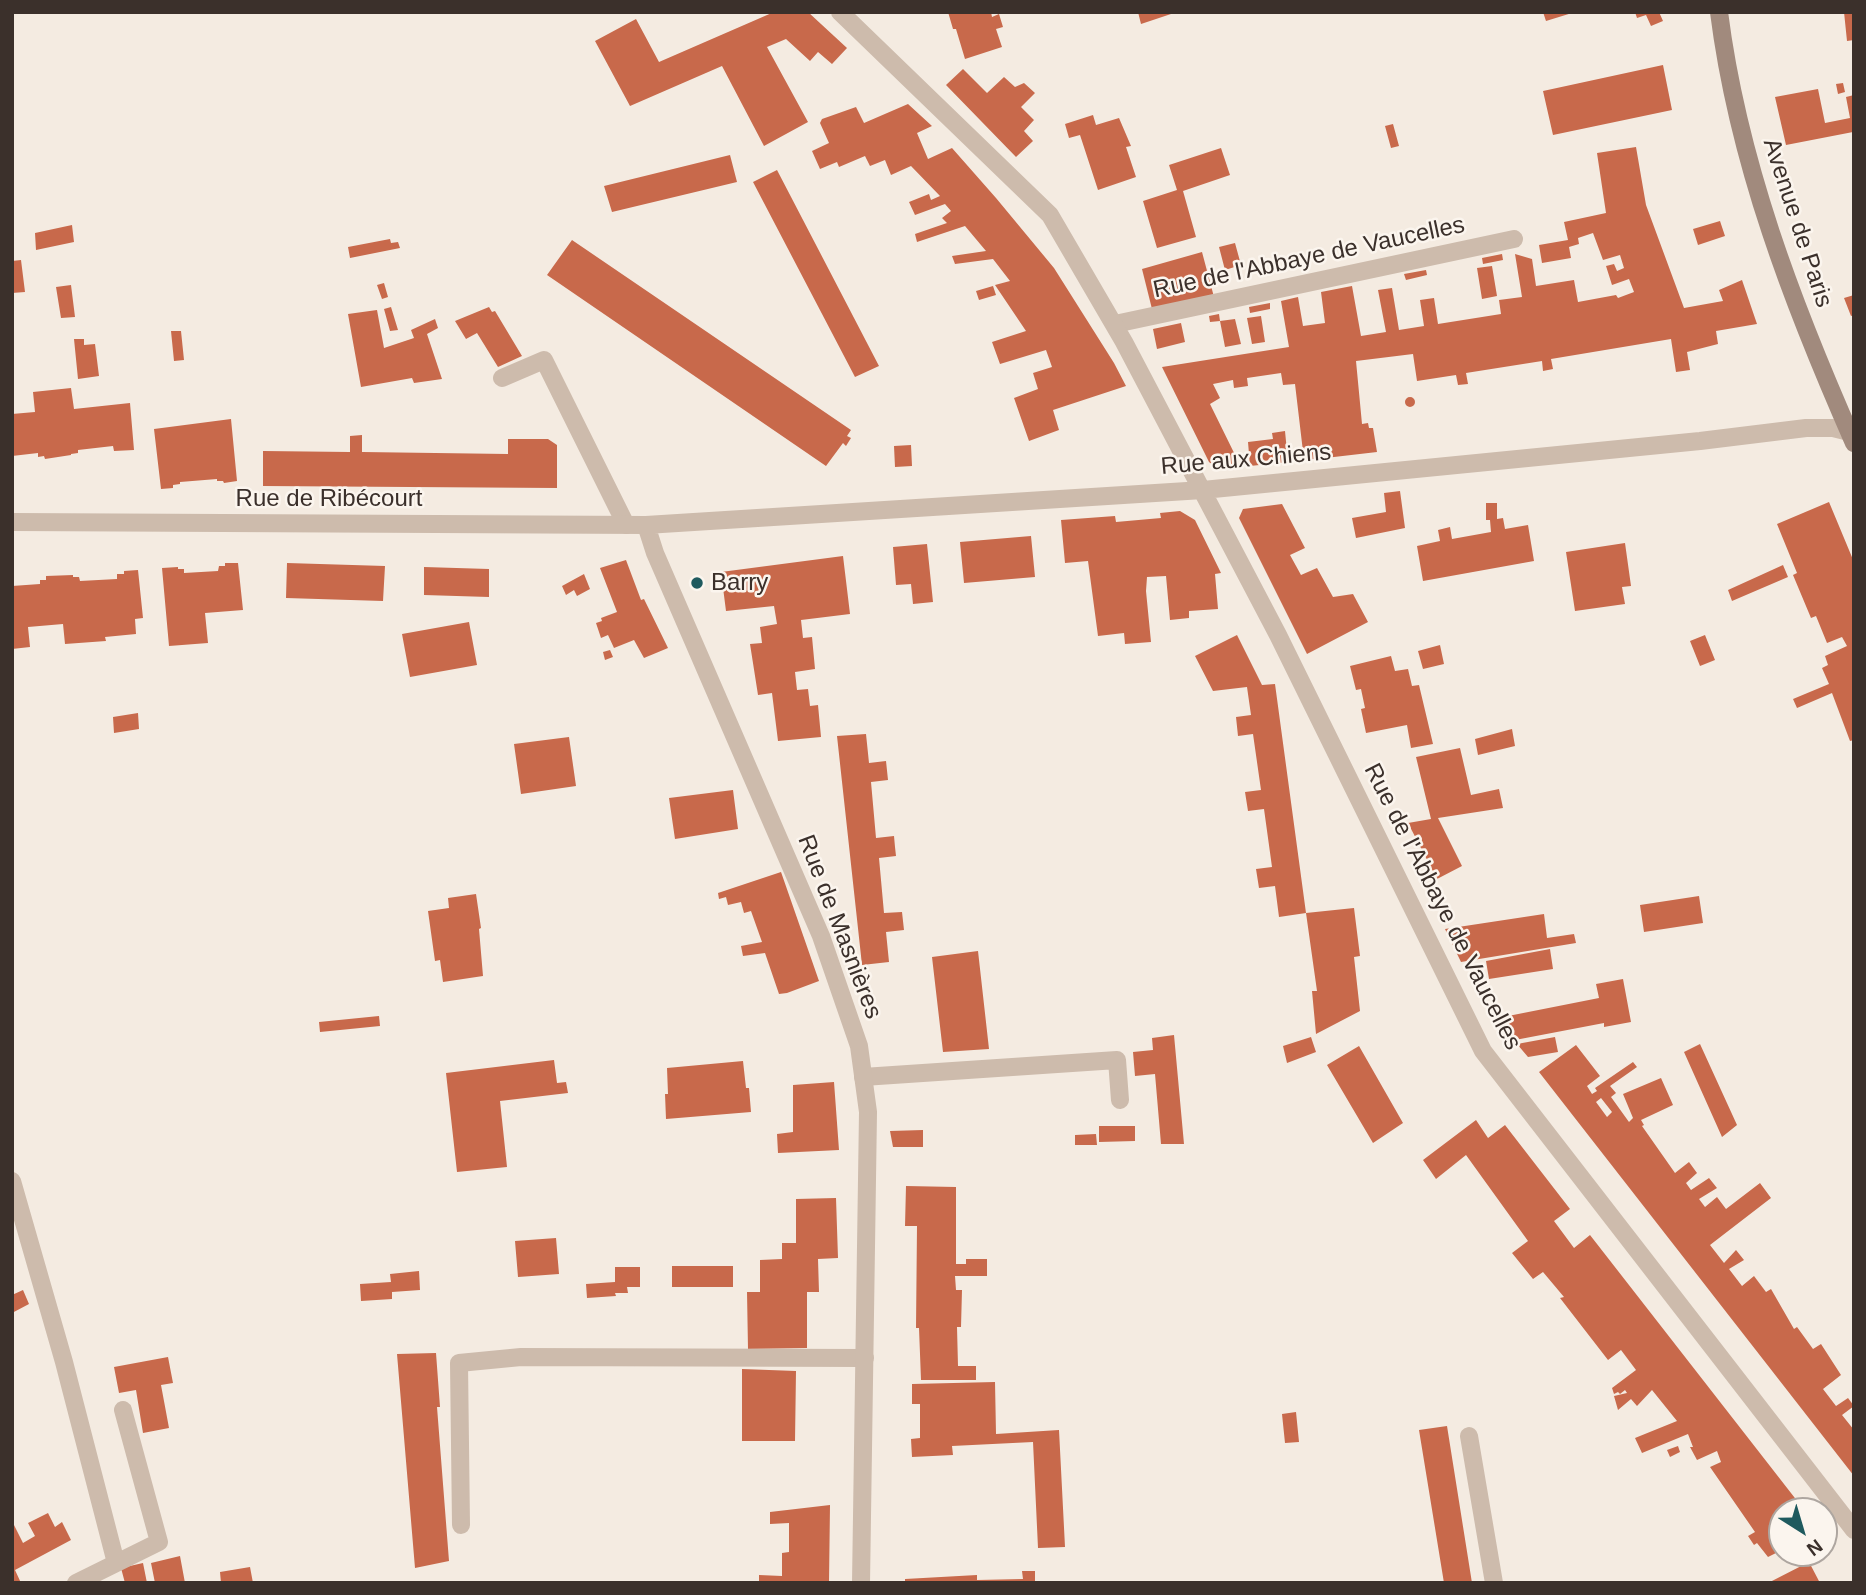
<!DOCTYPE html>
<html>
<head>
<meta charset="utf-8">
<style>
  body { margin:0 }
  #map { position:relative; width:1866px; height:1595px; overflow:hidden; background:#f4ebe1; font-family:Helvetica,sans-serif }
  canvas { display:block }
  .frame { position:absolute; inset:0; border:14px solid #3b302b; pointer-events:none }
  .north { position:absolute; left:1768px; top:1497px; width:70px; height:70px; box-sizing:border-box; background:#fbf5ee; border:2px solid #aea6a0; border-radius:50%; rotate:143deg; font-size:19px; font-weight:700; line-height:28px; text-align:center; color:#3b302b }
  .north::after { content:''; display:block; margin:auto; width:24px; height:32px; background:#1f5a5e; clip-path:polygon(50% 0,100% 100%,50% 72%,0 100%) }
</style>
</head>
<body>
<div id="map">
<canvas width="1866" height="1595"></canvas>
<div class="frame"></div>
<div class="north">N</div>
</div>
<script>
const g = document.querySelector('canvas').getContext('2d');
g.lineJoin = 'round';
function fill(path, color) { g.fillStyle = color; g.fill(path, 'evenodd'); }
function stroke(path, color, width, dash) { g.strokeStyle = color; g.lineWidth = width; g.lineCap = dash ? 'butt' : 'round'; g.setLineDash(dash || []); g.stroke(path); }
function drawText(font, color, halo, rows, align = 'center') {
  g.font = font + ' Helvetica,sans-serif'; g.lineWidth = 5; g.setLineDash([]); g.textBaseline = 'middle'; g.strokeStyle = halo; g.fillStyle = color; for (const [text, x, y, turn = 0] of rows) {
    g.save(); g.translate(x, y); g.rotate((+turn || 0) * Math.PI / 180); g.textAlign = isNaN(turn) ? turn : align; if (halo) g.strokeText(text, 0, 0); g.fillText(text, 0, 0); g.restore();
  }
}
const building = new Path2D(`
  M774 12H808L847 48 832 64 818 52 810 61 786 39 767 47 808 122 764 146 722 66 630 106 595 41 636 19 659 62Z
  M948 12H991L992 17 999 14 1003 27 996 29 1002 47 965 59 956 29H953Z
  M1138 12H1174V13L1141 24Z
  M1543 12H1572V13L1546 21Z
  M1635 12H1659L1663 21 1651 26 1646 15 1637 18Z
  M1844 12H1854V40L1847 41Z
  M1663 65 1672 110 1553 135 1543 91Z
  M963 69 987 93 1004 77 1015 87 1024 83 1035 93 1021 107 1034 120 1024 131 1033 141 1016 157 946 85Z
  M1843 83 1845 92 1838 94 1836 84Z
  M1818 89 1825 123 1850 118 1846 97 1854 95 1853 132 1786 145 1775 97Z
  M908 104 932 126 917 133 928 159 952 148 996 198 1054 268 1114 363 1126 386 1053 410 1059 430 1029 441 1014 398 1038 389 1033 373 1052 367 1046 350 1000 364 992 342 1026 331 995 285 1010 281 993 259 955 264 952 256 986 251 965 226 917 242 915 234 947 223 942 218 951 211 945 204 915 215 909 202 929 194 931 200 940 196 911 166 891 175 885 160 870 166 865 156 839 167 837 162 820 169 812 151 829 143 820 123 822 119 856 107 864 123Z
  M1093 115 1096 125 1119 118 1131 146 1126 147 1136 177 1098 190 1080 135 1069 138 1065 124Z
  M1393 124 1399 146 1391 148 1385 126Z
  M1636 147 1646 205 1684 308 1723 301 1719 290 1742 280 1757 324 1716 331 1718 344 1687 352 1690 370 1676 372 1671 339 1551 359 1553 369 1543 371 1542 361 1466 373 1468 384 1458 385 1456 375 1417 381 1413 354 1356 361 1362 424 1368 423 1369 428H1373L1377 452 1334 457 1304 460 1295 384 1283 385 1281 373 1247 378 1248 386 1234 388 1233 380 1213 384 1220 398 1210 404 1241 467 1218 469 1209 462 1162 367 1289 347 1281 301 1298 297 1303 326 1325 323 1321 292 1352 286 1361 336 1386 332 1378 290 1392 288 1399 330 1424 326 1420 300 1434 298 1438 324 1501 314 1499 300 1522 297 1515 254 1532 259 1536 286 1574 280 1578 302 1616 295 1618 298 1634 292 1629 279 1612 285 1606 266 1614 264 1617 271 1624 268 1620 255 1603 260 1593 233 1578 238 1579 244 1569 247 1571 258 1542 263 1539 245 1568 240 1564 222 1606 213 1597 153Z
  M1221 148 1230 175 1183 191 1196 237 1157 248 1143 201 1177 190 1169 165Z
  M730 155 737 182 612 212 604 186Z
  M777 170 879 366 855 377 753 182Z
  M1720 221 1725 236 1698 245 1693 229Z
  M72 225 74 242 36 250 35 233Z
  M390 239 391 243 398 242 400 248 350 258 348 247Z
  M572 240 851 430 847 436 851 438 846 446 843 443 826 466 547 275Z
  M1235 243 1241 265 1225 270 1219 247Z
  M1202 252 1214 297 1152 309 1142 269Z
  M1502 254 1503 260 1483 264 1482 258Z
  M21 260 25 292 12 293V261Z
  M1492 266 1497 296 1482 299 1477 268Z
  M1426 270 1427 275 1406 280 1404 274Z
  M384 283 388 297 382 299 377 285Z
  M71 285 75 317 61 318 56 287Z
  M993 286 996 295 979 300 976 291Z
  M1854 295V315L1851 316 1844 298Z
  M1270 303V309L1250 313 1249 307Z
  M391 307 398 330 390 331 384 309Z
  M489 307 492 312 495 311 522 356 498 367 477 333 466 339 455 321Z
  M377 310 384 348 414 338 411 330 435 319 438 328 427 334 442 379 414 383 412 378 361 387 348 314Z
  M1219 314 1220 321 1235 319 1241 344 1225 347 1220 321 1210 322 1209 316Z
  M1261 316 1265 342 1252 344 1247 318Z
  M1181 323 1185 342 1157 349 1153 329Z
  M171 331H181L184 360 174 361Z
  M74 339H84V345L95 344 99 376 78 379Z
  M71 388 74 409 130 403 134 450 114 451 113 446 78 450V453L71 454V455L45 459 44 456 38 457V453L12 456V414L35 412 33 392Z
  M1405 402a5 5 0 1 1 10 0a5 5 0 1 1-10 0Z
  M231 419 237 481 224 483 223 481H217V479L180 482V484L173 485V488L161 489 154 429Z
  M1285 431 1288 462 1250 466 1248 442 1273 439 1272 433Z
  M362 435V452L508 454V439H548L557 445V488L263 486V451L350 452V436Z
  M911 445 912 466 895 467 894 446Z
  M1400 491 1405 528 1356 538 1352 518 1386 512 1384 493Z
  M1829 502 1854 562V740L1850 741 1832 693 1797 708 1793 699 1829 684 1822 668 1828 665 1825 656 1847 646 1842 637 1827 643 1816 616 1811 618 1793 575 1797 573 1777 524Z
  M1486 503H1497V519L1503 518 1505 529 1528 525 1534 561 1423 581 1417 546 1440 541 1438 530 1450 527 1452 539 1491 532 1490 520H1486Z
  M1282 504 1305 548 1290 555 1301 575 1317 568 1333 597 1353 594 1368 622 1307 654 1239 518 1243 509Z
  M1180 511 1195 520 1221 573 1215 574 1218 609 1189 611V618L1170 620 1166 576 1147 577 1146 591 1151 642 1125 644 1124 633 1098 636 1088 561 1065 563 1061 520 1115 516 1116 522 1161 518 1160 513Z
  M1031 536 1035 577 964 583 960 542Z
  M1625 543 1631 586 1622 587 1625 604 1575 611 1566 552Z
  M927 544 933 602 913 604 911 584 896 585 893 547Z
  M843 556 850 614 801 620 803 638 812 637 815 669 795 672 797 690 808 689 810 706 818 705 821 737 778 741 772 693 758 695 750 644 762 643 760 627 777 624 774 606 726 611 721 572Z
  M626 560 641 600 644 599 668 648 644 658 634 640 614 648 608 635 601 638 596 623 602 621 601 618 617 612 600 568Z
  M225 563H238L243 610 205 613 208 643 169 646 162 568 178 567V569H184V573L218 571 219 566H225Z
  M287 563 385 566 383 601 286 598Z
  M1783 565 1788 577 1732 601 1728 590Z
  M424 567 489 569V597L424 595Z
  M138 570 143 618 135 619 136 634 105 637 106 641 65 644 63 624 28 627 30 647 12 649V586L40 584V580H46V576L73 575V577H79L80 581 117 579V574H124V571Z
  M584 574 590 589 577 596 574 590 566 595 562 586Z
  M469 622 477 665 410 677 402 634Z
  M1237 635 1262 685 1275 684 1306 913 1354 908 1360 956 1354 957 1360 1011 1316 1034 1312 991H1317L1306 913 1279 917 1275 886 1259 888 1256 869 1272 867 1264 809 1248 811 1245 792 1261 790 1253 734 1238 736 1236 717 1251 715 1247 687 1213 691 1195 656Z
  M1705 635 1715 660 1700 666 1690 641Z
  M1440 645 1444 664 1423 669 1418 651Z
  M610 650 613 657 605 660 603 652Z
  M1391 656 1395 671 1408 669 1412 686 1419 685 1433 744 1411 748 1407 725 1366 733 1361 709 1365 708 1361 689 1356 690 1350 666Z
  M138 713 139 729 114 733 113 717Z
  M1512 729 1515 746 1478 755 1475 739Z
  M866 734 869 763 886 761 888 780 871 782 876 838 894 836 895 847 896 856 879 858 884 913 902 912 904 930 886 932 889 962 862 965 837 736Z
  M569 737 576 786 521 794 514 744Z
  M1460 748 1471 795 1499 789 1503 808 1438 818 1462 866 1437 879 1408 823 1431 819 1416 757Z
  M733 790 738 829 675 839 669 798Z
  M781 872 819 981 787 993 779 994 765 953 743 956 741 946 762 942 751 911 744 913 741 902 728 905 726 897 719 899 718 893Z
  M476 894 481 928 479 929 483 976 443 982 440 960 435 961 428 911 449 908 448 898Z
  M1699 896 1703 923 1644 932 1640 905Z
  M1544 914 1547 938 1574 934 1576 943 1461 962 1445 929Z
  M1550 949 1553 969 1489 979 1486 961Z
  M978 951 989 1049 943 1052 932 957Z
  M1623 979 1631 1022 1604 1027V1023L1515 1040 1498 1018 1599 998 1596 984Z
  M379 1016 380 1026 320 1032 319 1022Z
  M1174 1035 1184 1144H1161L1155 1074 1135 1076 1133 1052 1153 1050 1152 1038Z
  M1311 1037 1316 1052 1287 1063 1283 1046Z
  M1555 1037 1558 1052 1528 1057 1517 1044Z
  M1700 1044 1737 1125 1722 1137 1684 1052Z
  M1576 1045 1600 1076 1587 1086 1592 1094 1597 1091 1595 1088 1633 1062 1637 1067 1610 1086 1616 1093 1611 1097 1629 1122 1633 1118 1623 1094 1661 1078 1673 1105 1641 1120 1644 1125 1642 1126 1675 1173 1689 1162 1697 1173 1686 1183 1691 1190 1709 1178 1717 1188 1699 1199 1705 1207 1717 1197 1726 1209 1760 1183 1771 1198 1710 1245 1724 1263 1736 1250 1744 1260 1729 1269 1742 1286 1754 1276 1766 1292 1771 1289 1794 1329 1797 1327 1813 1349 1821 1344 1841 1375 1823 1389 1836 1406 1848 1398 1854 1406 1842 1415 1854 1430V1476L1539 1072ZM1601 1098 1612 1112 1607 1117 1596 1102Z
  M1359 1046 1403 1123 1373 1143 1327 1065Z
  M554 1060 557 1083 566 1082 568 1093 500 1101 507 1167 457 1172 446 1073Z
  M743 1061 746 1088H749L751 1112 666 1119 665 1094H668L667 1068Z
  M834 1082 839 1150 778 1153 777 1134 793 1132V1085Z
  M1476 1120 1488 1138 1505 1125 1570 1209 1554 1221 1574 1248 1590 1235 1805 1511H1782V1550L1768 1557 1757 1543 1754 1545 1748 1536 1755 1532 1710 1467 1721 1462 1717 1451 1697 1460 1690 1447H1693L1688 1434 1642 1453 1635 1438 1677 1421 1652 1390 1637 1406 1631 1399 1618 1410 1614 1396 1627 1393 1625 1390 1620 1394 1618 1392 1614 1394 1612 1388 1636 1370 1621 1350 1608 1360 1560 1298 1564 1297 1543 1272 1533 1279 1512 1253 1528 1241 1466 1155 1436 1179 1423 1160Z
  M1099 1126H1135V1141L1099 1142Z
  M923 1130V1147H893L890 1131Z
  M1096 1134 1097 1145H1075V1135Z
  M906 1186 956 1187V1264H966V1259H987V1276H955L956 1290H962L961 1327H957L958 1366H976V1380H921L919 1328H916L917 1226H905Z
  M836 1198 838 1258 818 1259 819 1292H807V1348L748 1349 747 1292H760V1260L782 1259V1243H796V1199Z
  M556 1238 559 1274 518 1277 515 1241Z
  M672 1266H733V1287H672Z
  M615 1267H640V1287H627L628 1293H615L616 1296 587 1298 586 1284 615 1282Z
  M419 1271 420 1290 392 1292V1299L361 1301 360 1284 391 1282 390 1274Z
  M23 1290 29 1304 12 1313V1295Z
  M436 1353 440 1407H437L449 1561 415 1568 397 1354Z
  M168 1357 173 1383 161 1385 169 1428 143 1433 136 1390 119 1393 114 1367Z
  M742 1369 796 1371 795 1441H742Z
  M995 1382 996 1434 1059 1430 1065 1547 1038 1548 1033 1442 952 1446 953 1455 912 1457 911 1439 920 1438V1404H912V1384Z
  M1296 1412 1299 1442 1285 1443 1282 1414Z
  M1447 1426 1472 1583H1444L1419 1430Z
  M1678 1446 1680 1452 1670 1457 1667 1450Z
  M830 1505 829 1583H759V1575L782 1576V1553L789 1552V1523L770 1524V1512Z
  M48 1513 55 1527 62 1522 71 1540 15 1570 21 1583H12V1521L23 1543 35 1536 28 1523Z
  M180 1556 185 1583H155L151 1563Z
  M1809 1562 1820 1583H1768Z
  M143 1563 147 1583H125L121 1568Z
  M250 1567 253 1583H221L220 1572Z
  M1022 1571H1035V1583H905V1579L977 1575V1580L1023 1579Z`);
const lane = new Path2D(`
  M1115 324 1514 239
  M502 378 544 360 626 525
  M863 1077 1117 1060 1120 1100
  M12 1181 64 1362 116 1563
  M1469 1436 1494 1583
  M461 1525 459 1363 521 1357 865 1358
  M76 1583 159 1542 123 1410`);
const street = new Path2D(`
  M840 12 1050 215 1124 342 1278 635 1483 1051 1854 1530
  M12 522 646 525 1203 490 1700 441 1806 428H1833L1849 432
  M646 525 655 553 821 936 859 1046 868 1112 861 1583`);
const secondary = new Path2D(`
  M1719 12C1738 162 1793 305 1854 443`);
const markers = [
  [697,583,7,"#1f5a5e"]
];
const streetNames = [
  ["Avenue de Paris",1797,223,72],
  ["Rue de l'Abbaye de Vaucelles",1309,258,-12],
  ["Rue aux Chiens",1246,460,-5],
  ["Rue de Ribécourt",329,499],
  ["Rue de l'Abbaye de Vaucelles",1442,907,63],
  ["Rue de Masnières",839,927,69]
];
const poiNames = [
  ["Barry",711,583]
];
fill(building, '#c8694b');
stroke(lane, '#cdbbac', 18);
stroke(street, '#cdbbac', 18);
stroke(secondary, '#a18a7d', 18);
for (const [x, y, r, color] of markers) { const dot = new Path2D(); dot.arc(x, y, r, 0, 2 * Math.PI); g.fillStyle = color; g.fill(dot); stroke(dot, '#fbf5ee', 2.5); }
drawText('24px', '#3b302b', '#fbf5ee', streetNames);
drawText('24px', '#3b302b', '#fbf5ee', poiNames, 'left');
</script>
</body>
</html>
